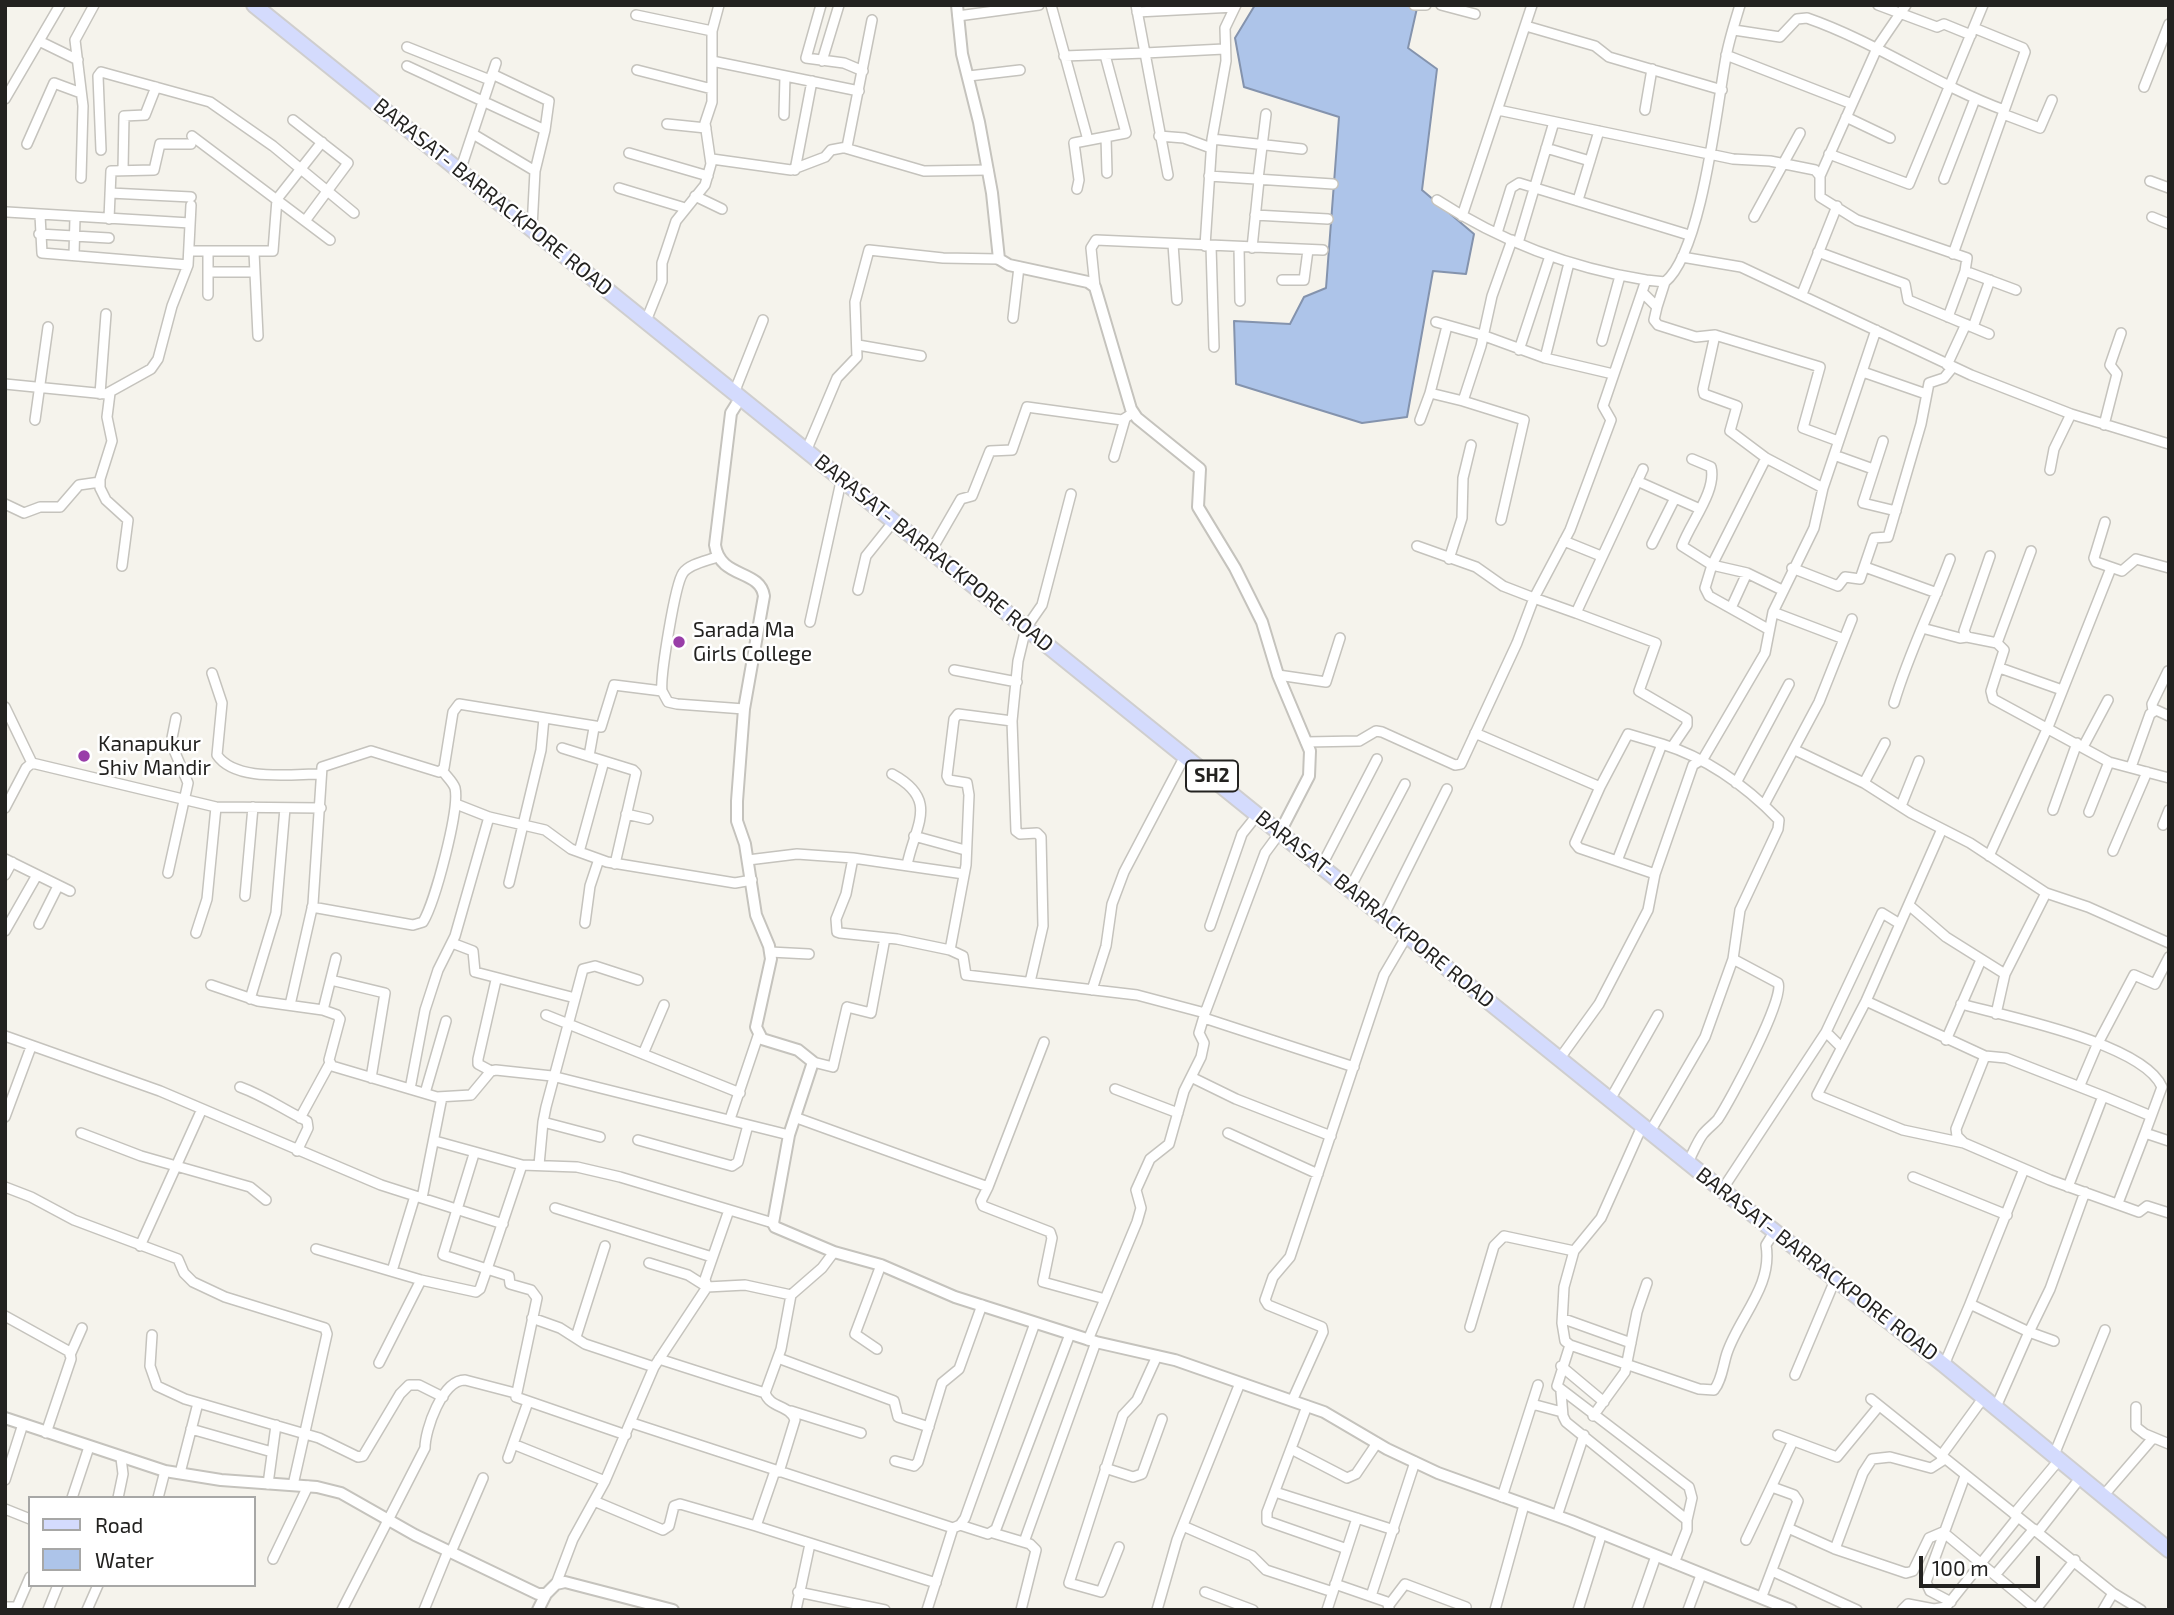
<!DOCTYPE html>
<html>
<head>
<meta charset="utf-8">
<style>
  body { margin:0 }
  #map { position:relative; width:2174px; height:1615px; overflow:hidden; background:#f5f3ec; font-family:"Exo 2",sans-serif }
  canvas { display:block }
  .frame { position:absolute; inset:0; border:7px solid #232220; pointer-events:none }
  .legend { position:absolute; left:28px; top:1496px; width:228px; height:91px; box-sizing:border-box; background:#fff; border:2px solid #a7a7a6; margin:0; padding:9px 12px; list-style:none; font-size:21px; color:#232220 }
  .legend li { display:flex; align-items:center; gap:14px; height:35px }
  .legend b { width:35px; border:2px solid #a7a7a6 }
  .scale { position:absolute; left:1919px; top:1556px; width:121px; height:32px; box-sizing:border-box; border:4px solid #232220; border-top:0; padding-left:9px; font-size:21px; line-height:24px; white-space:nowrap; color:#232220; -webkit-text-stroke:5px #fff; paint-order:stroke }
</style>
</head>
<body>
<div id="map">
<canvas width="2174" height="1615"></canvas>
<div class="frame"></div>
<ul class="legend">
<li><b style="height:9px;background:#d4dbfd"></b>Road</li>
<li><b style="height:19px;background:#adc4e9"></b>Water</li>
</ul>
<div class="scale">100 m</div>
</div>
<script>
const g = document.querySelector('canvas').getContext('2d');
g.lineJoin = 'round';
function fill(path, color) { g.fillStyle = color; g.fill(path, 'evenodd'); }
function stroke(path, color, width, dash) { g.strokeStyle = color; g.lineWidth = width; g.lineCap = dash ? 'butt' : 'round'; g.setLineDash(dash || []); g.stroke(path); }
function drawText(font, color, halo, rows, align = 'center') {
  g.font = font + ' "Exo 2",sans-serif'; g.lineWidth = 5; g.setLineDash([]); g.textBaseline = 'middle'; g.strokeStyle = halo; g.fillStyle = color; for (const [text, x, y, turn = 0] of rows) {
    g.save(); g.translate(x, y); g.rotate((+turn || 0) * Math.PI / 180); g.textAlign = isNaN(turn) ? turn : align; if (halo) g.strokeText(text, 0, 0); g.fillText(text, 0, 0); g.restore();
  }
}
const water = new Path2D(`
  M1255 5H1408L1417 8 1408 48 1437 69 1422 190 1474 234 1466 274 1433 271 1407 417 1362 423 1236 384 1234 321 1290 324 1304 297 1326 288 1339 117 1244 87 1235 38Z`);
const minor = new Path2D(`
  M821 5 806 58 844 63 863 71
  M1051 5 1088 140
  M1136 5 1145 53 1224 49
  M1414 5H1426
  M1441 5 1475 14
  M1740 5C1735 22 1729 40 1726 57 1717 105 1702 252 1665 282L1646 280 1642 292 1657 307 1654 320 1658 325 1696 337 1715 335 1820 367 1803 428 1838 441
  M1878 5 1937 27 1944 24 1971 35
  M1137 12 1235 7
  M636 15 712 31
  M958 16 1039 5
  M1526 26 1595 46 1609 57 1722 90
  M1734 30 1780 37 1797 19 1807 18C1876 42 1936 85 2004 110
  M39 41 78 60
  M407 47 490 80
  M1726 55 1852 104
  M1064 56 1145 53 1168 175
  M712 61 859 91
  M822 61 839 5
  M407 66 545 130 535 171
  M637 70 712 89
  M492 74 549 101 545 130
  M969 76 1020 70
  M2144 87 2169 24
  M5 99 60 5
  M1498 110 1733 159 1770 161 1815 170 1820 176V197L1857 220 1967 258 1965 271
  M1645 110 1652 69
  M2003 114 2040 128 2052 100
  M784 115 785 76
  M1846 117 1890 138
  M293 120 348 163 305 221
  M667 124 706 128
  M473 134 535 171 532 228
  M192 136 330 240
  M1159 136 1184 138 1211 148
  M1106 137 1107 173
  M1212 139 1302 149
  M27 144 54 83 81 93
  M845 148 924 171 988 170
  M1546 148 1590 161
  M101 150 98 76 101 72 210 102 273 146 354 213
  M629 153 708 176
  M1829 154 1909 184 1983 5
  M712 159 791 170 825 157 831 150 847 147 872 20
  M123 170 124 116 145 115 156 87
  M795 170 812 81
  M460 171 496 63
  M1209 176 1333 184
  M1820 176 1878 46 1906 5
  M81 178 83 106 75 40 94 5
  M1258 179 1266 114
  M1944 179 1975 99
  M2150 181 2169 188
  M619 188 685 208
  M1077 189 1079 180 1074 143 1126 133 1105 55
  M110 193 191 197
  M695 196 722 209
  M1437 200C1500 241 1571 268 1646 280
  M1578 200 1599 131
  M7 212 190 223
  M40 215 42 253 188 265
  M1255 215 1328 219
  M1462 216 1532 5
  M1754 217 1800 133
  M2152 217 2169 224
  M109 219 111 171 154 170 160 144H191
  M1497 233 1511 188 1519 183 1689 235
  M39 234 109 238
  M1518 243 1554 122
  M1173 244 1177 300
  M1205 246 1212 139 1226 61 1225 28 1236 5
  M1211 246 1214 347
  M1239 247 1240 301
  M1252 248 1259 180
  M189 251H273L277 199 322 142
  M254 252 258 336
  M1818 252 1905 284 1908 300 1989 334
  M1953 254 2025 52 2023 48 1974 28
  M74 255 75 217
  M1682 257 1741 267 1971 375 2071 414 2169 444
  M208 272H255
  M1282 280H1304L1308 250
  M1095 287 1091 248 1096 240 1323 250
  M1802 294 1837 206
  M208 295V251
  M1657 307 1665 282
  M1948 317 1965 271 2016 290
  M1013 318 1019 267
  M646 321 662 281V263L676 221 705 185 711 164 705 123 712 102V31L719 5
  M1436 322 1482 335 1545 358 1613 374
  M1973 327 1990 280
  M1715 335 1703 389 1704 394 1737 406 1730 431 1766 458 1823 488
  M1602 341 1620 276
  M858 345 921 356
  M1519 350 1550 256
  M1545 358 1569 263
  M1947 365 1966 324
  M1863 372 1926 394
  M5 384 106 394 151 369 158 359 172 306 188 265 191 205
  M110 393 107 417 112 441 100 479V488L106 500 128 520 122 566
  M734 393 763 320
  M1430 393 1447 326
  M100 394 106 314
  M35 420 48 327
  M1420 420 1430 393 1463 401
  M2104 425 2117 374 2110 365 2121 333
  M1883 441 1863 503 1896 511
  M807 449 837 378 857 357 855 302 869 250 943 258 999 259
  M1834 455 1873 469
  M1114 457 1125 419
  M1766 458 1712 565 1747 573 1782 590
  M1692 459 1711 467C1717 491 1690 523 1682 546L1712 565 1705 588 1709 596 1768 629
  M1643 469 1576 613 1656 643 1639 691 1687 719V725L1672 747
  M2050 470 2054 449 2071 414
  M1637 481 1700 509
  M5 504 24 513 40 507H60L79 485 100 482
  M1501 520 1524 420 1463 401 1481 346 1492 296 1512 240
  M2105 522 2094 558 2096 562 2122 571 2136 559 2169 568
  M1564 541 1601 556
  M1652 544 1675 498
  M931 551 961 499 972 496 990 451 1012 450 1027 407 1122 420 1133 413
  M1990 556 1964 631 1967 637 1997 643 2004 650 1991 691 1993 699 2109 762 2169 778
  M1449 559 1462 518 1463 478 1471 445
  M1865 567 1937 593
  M1792 568 1838 586 1845 577 1860 579 1874 538 1888 537 1921 424 1929 383 1944 378 1953 367
  M858 590 866 556 894 521
  M1731 608 1747 573
  M1773 612 1844 639
  M1576 613 1534 598 1570 530 1611 420 1603 406 1642 292
  M810 622 842 477
  M1922 628 1960 638 1967 637
  M1997 643 2031 551
  M2000 668 2062 690
  M954 670 1017 682
  M212 673 222 703 217 755C235 782 291 774 320 774
  M1278 675 1326 682 1340 638
  M662 691 668 702 677 704 744 709
  M1894 703C1909 652 1932 608 1950 559
  M5 707 32 763
  M2153 711 2152 704 2168 671
  M1012 721 958 714 954 719 947 776 949 780 967 783 969 795 966 865 950 950 963 956 966 975 1137 995 1205 1013 1265 853 1279 834
  M1475 733 1600 787 1575 843 1579 848 1617 861
  M1306 742 1359 741 1376 731 1382 732 1455 765 1461 764 1517 643 1534 598 1503 586 1476 567 1417 546
  M2083 747 2108 700
  M562 748 633 770 636 773 615 864
  M1795 750 1864 783 1911 813 1970 843 2046 893 2088 907 2169 943
  M589 756 594 728
  M2131 767 2150 714 2156 710 2169 716
  M892 774C940 800 915 825 907 865
  M1736 783 1789 684
  M1864 783 1885 743
  M1600 787 1628 734 1662 744
  M456 804 489 817 545 830 571 849 607 862 735 883 752 880
  M1764 805 1819 702 1852 619
  M1901 806 1919 761
  M5 808 26 768 32 763 216 807 321 808
  M2053 810 2077 743
  M2089 812 2109 762
  M626 814 648 819
  M2163 825 2169 810
  M1942 829 1866 1001 1817 1095 1903 1130 1964 1143
  M914 836 965 850
  M2113 851 2147 772
  M579 852 604 761
  M1989 856 2048 727 2111 568
  M5 859 70 891
  M748 860 797 854 853 858
  M1322 865 1377 759
  M168 873 188 783 171 743 176 718
  M5 875 12 862
  M509 883 541 750 544 718
  M1350 888 1405 784
  M245 896 253 807
  M1910 906 1946 937 2005 974
  M312 907 413 925 423 922C435 902 460 809 455 788 453 782 446 776 442 770
  M1384 915 1447 789
  M585 923 590 886 599 859
  M39 924 58 886
  M1210 926 1242 834 1258 814
  M5 931 37 875
  M196 933 207 899 216 807
  M452 943 473 951 475 972 575 998
  M950 950 897 939 840 933 837 932 836 919 846 894 853 858 964 874
  M770 952 809 954
  M336 958 323 1010 337 1015 340 1019 329 1060 332 1066 437 1097 471 1095 491 1071 496 1070 552 1076 789 1135
  M331 980 385 993 371 1078
  M1030 982 1043 926 1041 837 1037 833 1020 834 1016 831 1012 721 1018 661 1026 628 1042 605 1071 494
  M211 985 258 1001 323 1010
  M1092 990 1106 946 1112 904 1124 872 1186 754
  M250 999 276 913 285 808
  M1866 1001 1985 1056 2006 1058 2103 1096 2068 1187
  M1961 1004C2005 1016 2143 1043 2162 1087L2145 1133
  M290 1005 313 904 322 767 371 751 439 772 444 768 453 712 459 704 601 727 614 685 662 691C660 677 675 584 683 573 689 564 706 561 717 557
  M1996 1014 2005 974 2046 893
  M546 1015 740 1093
  M1204 1018 1354 1067
  M1826 1032 1841 1047
  M5 1036 160 1091 381 1185 503 1224
  M1946 1040 1981 960
  M643 1054 664 1005
  M1985 1056 1956 1129 1957 1136 1964 1143 2050 1180 2139 1212 2147 1206 2169 1213
  M1560 1058 1599 1004 1648 910 1655 874 1693 765 1703 759 1765 653 1773 612 1814 528 1823 488 1876 330
  M813 1062 833 1067 847 1007 871 1013 885 938
  M491 1071 478 1064V1059L496 980
  M1191 1077 1236 1099 1331 1136
  M2080 1085 2097 1045 2134 975 2155 984 2169 957
  M240 1087C265 1096 284 1110 307 1121L308 1128 297 1151
  M410 1089 425 1010 438 970 455 936 489 817
  M1115 1089 1178 1113
  M425 1093 446 1021
  M2103 1096 2151 1116
  M1611 1098 1658 1015
  M5 1117 31 1047
  M300 1118 330 1063
  M797 1118 988 1187 981 1201 983 1206 1050 1232 1052 1238 1043 1282 1105 1299
  M730 1119 758 1036
  M1643 1124 1601 1218 1574 1251 1564 1287 1562 1323 1565 1341 1570 1345 1557 1386 1689 1487 1692 1498 1687 1520
  M1651 1130 1705 1037 1733 959 1740 910 1778 829 1779 820C1746 786 1707 758 1662 744L1617 861 1655 874
  M81 1133 141 1156 250 1187 266 1200
  M1228 1133 1318 1174
  M600 1137 543 1122 546 1107 583 969 595 966 638 980
  M638 1140 732 1166 738 1162 748 1125
  M435 1141 522 1165 577 1167 620 1177 773 1223
  M474 1154 443 1255 487 1269 522 1165
  M1688 1162C1693 1153 1697 1142 1703 1134 1708 1128 1714 1124 1718 1119 1730 1101 1786 997 1778 983L1733 959
  M539 1165 543 1122
  M1913 1177 2007 1215
  M5 1187 31 1197 74 1220 178 1259 184 1273 193 1282 225 1297 325 1328 327 1334 293 1485
  M988 1187 1044 1042
  M1722 1190 1826 1032 1882 913 1900 924
  M422 1198 442 1097
  M2118 1203 2145 1133 2169 1141
  M555 1208 712 1257
  M140 1246 202 1109
  M316 1249 421 1280 476 1292 480 1289 487 1269 509 1276 510 1284 531 1290 537 1298 516 1397 626 1435
  M649 1263 688 1275 707 1287
  M392 1271 415 1196
  M707 1287 705 1279 729 1210
  M1970 1304 2024 1169
  M5 1316 70 1352 71 1359 46 1433
  M532 1318 560 1328 585 1344 654 1367
  M1564 1319 1631 1343
  M1470 1327 1494 1246 1504 1236 1574 1251
  M152 1335 150 1366 157 1386 185 1399 319 1438 358 1457 363 1456 400 1394 409 1385H419L443 1397
  M576 1337 605 1246
  M1088 1340 1137 1222 1141 1208 1136 1190 1150 1159 1169 1144 1184 1091 1201 1057 1204 1043 1199 1033 1205 1013
  M1570 1345 1699 1389 1714 1390C1722 1380 1723 1365 1727 1353 1739 1317 1773 1286 1766 1245L1774 1232
  M877 1349 855 1334 881 1265
  M70 1355 82 1328
  M778 1358 894 1401 898 1417 929 1427
  M659 1359 765 1393
  M379 1363 421 1280
  M1944 1365 1970 1304 2029 1332 2050 1289 2085 1192
  M1561 1366 1604 1402
  M1795 1375 1835 1280
  M1561 1392 1563 1416 1566 1422 1687 1520V1530L1674 1563
  M1871 1399 2113 1593 2141 1610
  M1292 1401 1323 1332 1322 1327 1268 1305 1265 1300 1273 1277 1290 1257 1384 975 1408 934
  M1532 1404 1562 1412
  M1307 1406 1267 1512V1521L1347 1549
  M1996 1407 2029 1332 2054 1341
  M2136 1407V1427L2145 1434 2169 1444
  M791 1411 861 1433
  M1593 1416 1625 1372 1637 1312 1647 1283
  M632 1423 953 1528 960 1525 965 1518 1035 1323
  M191 1429 272 1452
  M1778 1435 1837 1457 1879 1406
  M513 1444 605 1481
  M1291 1449 1347 1478 1356 1474 1377 1443
  M2054 1455 2105 1330
  M1941 1456 1984 1397
  M508 1458 528 1402
  M895 1461 914 1466 918 1462 942 1383 959 1369 982 1305
  M1105 1468 1133 1477 1142 1474 1162 1419
  M779 1472 795 1420C790 1405 770 1408 765 1393L781 1349 791 1295
  M180 1473 198 1403
  M5 1480 23 1424
  M268 1484 276 1425
  M1275 1492 1394 1530
  M2103 1496 2153 1438
  M1502 1497 1538 1385
  M72 1498 89 1447
  M118 1498 123 1474 121 1458
  M158 1498 165 1471
  M594 1501 663 1530 669 1526 674 1506 680 1504 756 1526 775 1471
  M5 1509 30 1519
  M2014 1514 2059 1460
  M1557 1516 1584 1435
  M960 1525 988 1534 996 1529 1070 1334
  M756 1526 936 1583
  M1183 1526 1252 1556 1266 1570 1333 1592
  M1788 1528 1835 1549 1906 1573 1913 1571 1929 1538 1943 1532 2037 1610
  M2038 1532 2081 1477
  M993 1533 1030 1544 1036 1550 1021 1610
  M1746 1540 1793 1441
  M1024 1542 1096 1342
  M1119 1547 1101 1592 1069 1583 1123 1415 1137 1400 1157 1356
  M1835 1549 1863 1473 1872 1459 1890 1457 1931 1468 1945 1459
  M451 1552 483 1478
  M273 1559 308 1486
  M1772 1571 1857 1610
  M1995 1575 2034 1529
  M556 1584 573 1539 605 1481 654 1367 707 1287 745 1285 791 1295 822 1268 834 1252
  M1335 1584 1387 1602 1389 1608
  M798 1592 885 1610
  M1205 1592 1253 1610
  M1371 1596 1415 1462
  M1762 1596 1798 1501 1794 1495 1772 1487
  M1951 1602 1930 1591 1926 1582 1965 1476
  M1389 1605 1405 1584 1466 1607 1465 1610
  M5 1607H17L30 1577
  M2036 1609 2075 1560
  M48 1610 58 1585
  M87 1610 98 1585
  M342 1610 425 1448C425 1430 442 1380 465 1380L515 1393
  M424 1610 448 1551
  M796 1610 810 1544
  M927 1610 953 1528
  M1157 1610 1177 1540 1240 1383
  M1327 1610 1357 1518
  M1495 1610 1524 1505
  M1578 1610 1602 1533
  M1637 1610 1656 1556
  M1688 1610 1701 1575
  M1902 1610 1908 1604 1934 1609 1946 1607 2018 1517
  M2103 1610 2113 1593`);
const tertiary = new Path2D(`
  M957 5 962 54 979 122 992 193 999 259 1009 265 1088 282 1095 287 1131 409 1137 418 1200 469 1198 507 1235 568 1262 622 1278 675 1310 751 1309 776 1279 834
  M741 397 731 413 715 545C720 579 760 569 764 596L744 709 737 801V821L745 844 756 915 769 946 771 959 756 1027 762 1039 798 1050 813 1062 789 1135 773 1223 775 1227 834 1252 881 1265 955 1297 1096 1342 1175 1360 1324 1412 1387 1449 1438 1473 1571 1521 1791 1610
  M5 1418 165 1471 221 1480 317 1487 341 1493 415 1535 538 1594H546L556 1584 565 1582 673 1610
  M538 1610 546 1594`);
const primary = new Path2D(`
  M254 5 1722 1190 1944 1365 2169 1550`);
const markers = [
  [679,642,7,"#993ea8"],
  [84,756,7,"#993ea8"]
];
const shields = [
  [1212,776,52]
];
const shieldNames = [
  ["SH2",1212,776]
];
const streetNames = [
  ["BARASAT- BARRACKPORE ROAD",493,197,39],
  ["BARASAT- BARRACKPORE ROAD",934,553,39],
  ["BARASAT- BARRACKPORE ROAD",1375,909,39],
  ["BARASAT- BARRACKPORE ROAD",1817,1264,38]
];
const poiNames = [
  ["Sarada Ma",693,630],
  ["Girls College",693,654],
  ["Kanapukur",98,744],
  ["Shiv Mandir",98,768]
];
fill(water, '#adc4e9');
stroke(water, '#8493ad', 2);
stroke(minor, '#c5c3bd', 12);
stroke(tertiary, '#c5c3bd', 14);
stroke(primary, '#cfcece', 18);
stroke(minor, '#fff', 9);
stroke(tertiary, '#fff', 10);
stroke(primary, '#d4dbfd', 14);
for (const [x, y, r, color] of markers) { const dot = new Path2D(); dot.arc(x, y, r, 0, 2 * Math.PI); g.fillStyle = color; g.fill(dot); stroke(dot, '#fff', 2.5); }
for (const [x, y, w] of shields) { const box = new Path2D(); box.roundRect(x - w / 2, y - 15.5, w, 31, 5); g.fillStyle = '#fff'; g.fill(box); stroke(box, '#232220', 2); }
drawText('bold 19px', '#232220', null, shieldNames);
drawText('21px', '#232220', '#fff', streetNames);
drawText('21px', '#232220', '#fff', poiNames, 'left');
</script>
</body>
</html>
